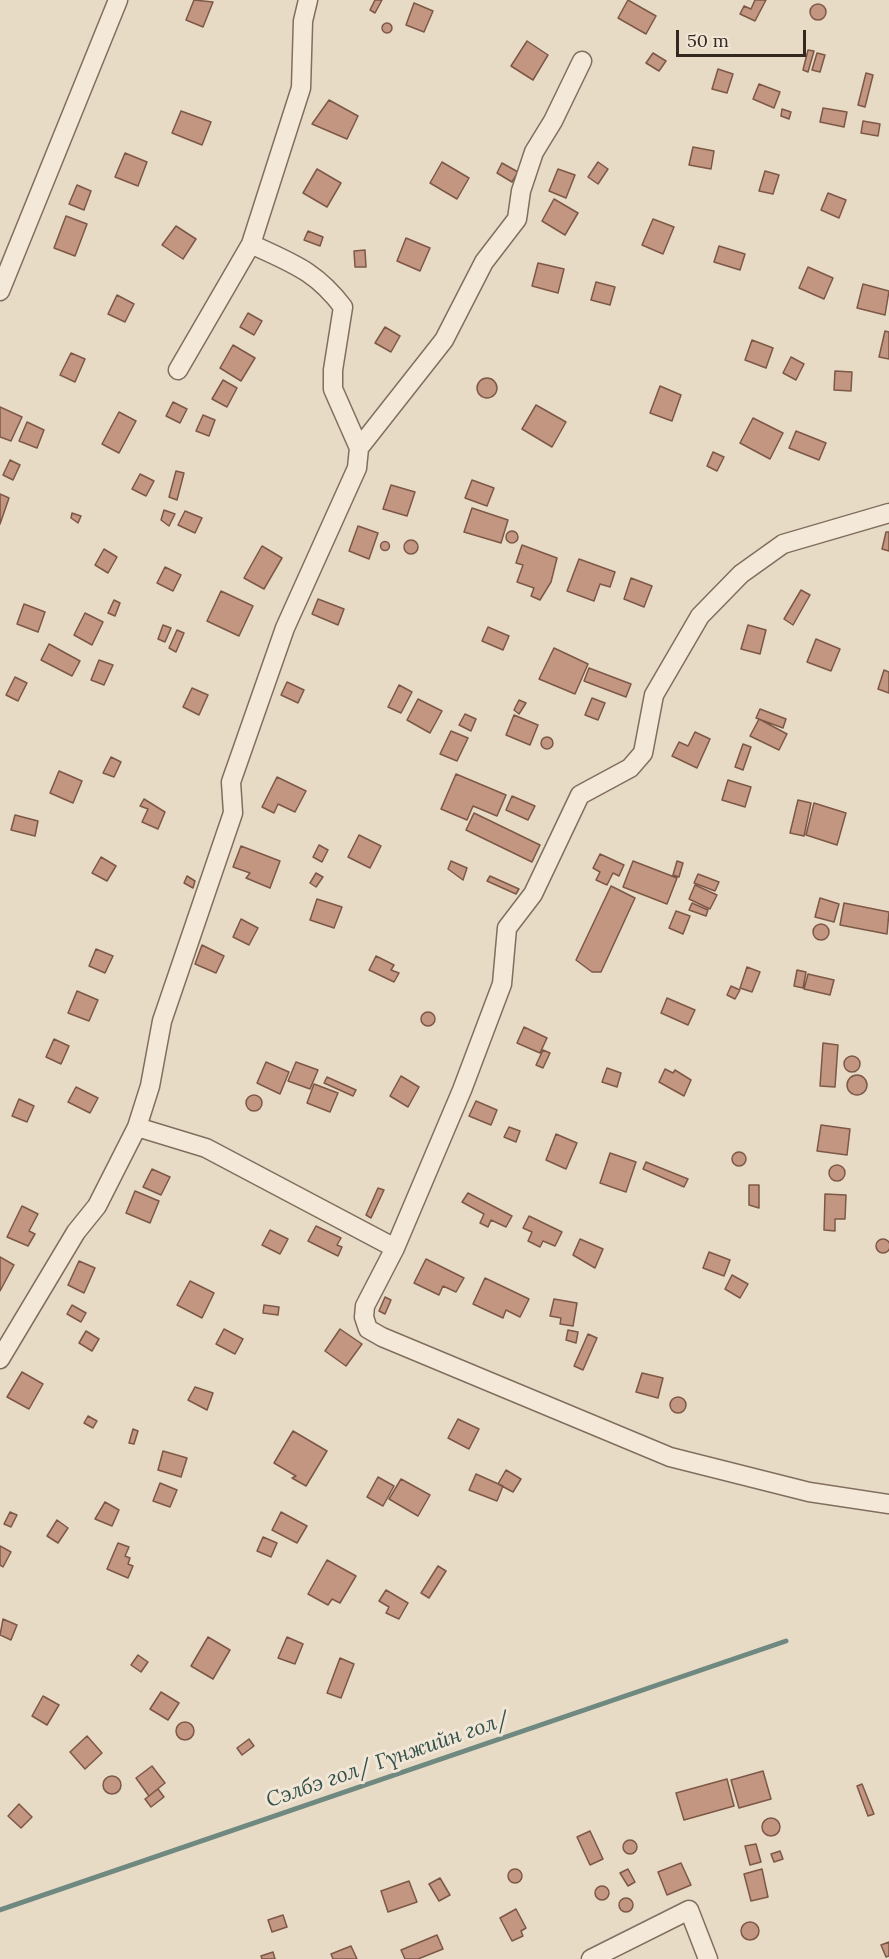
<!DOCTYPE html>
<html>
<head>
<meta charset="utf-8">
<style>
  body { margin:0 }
  #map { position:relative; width:889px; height:1959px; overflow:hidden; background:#e8dbc6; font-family:Lora,serif }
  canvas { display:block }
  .scale { position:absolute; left:676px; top:30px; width:130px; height:27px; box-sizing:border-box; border:3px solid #332820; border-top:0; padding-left:8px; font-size:18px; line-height:21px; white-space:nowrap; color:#332820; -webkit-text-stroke:4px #f1e6d5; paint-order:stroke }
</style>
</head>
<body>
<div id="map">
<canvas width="889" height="1959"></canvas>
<div class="scale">50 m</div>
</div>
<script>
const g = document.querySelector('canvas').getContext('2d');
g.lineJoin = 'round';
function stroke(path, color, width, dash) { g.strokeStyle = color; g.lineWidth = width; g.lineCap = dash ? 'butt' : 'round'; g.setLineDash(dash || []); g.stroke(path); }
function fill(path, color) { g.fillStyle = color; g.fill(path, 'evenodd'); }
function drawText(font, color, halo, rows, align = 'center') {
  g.font = font + ' Lora,serif'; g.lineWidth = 6; g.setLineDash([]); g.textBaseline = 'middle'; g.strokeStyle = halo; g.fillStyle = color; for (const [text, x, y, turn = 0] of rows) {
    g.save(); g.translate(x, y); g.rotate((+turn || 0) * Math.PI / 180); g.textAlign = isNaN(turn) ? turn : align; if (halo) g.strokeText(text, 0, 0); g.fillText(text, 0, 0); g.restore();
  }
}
const stream = new Path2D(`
  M0 1910 786 1641`);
const building = new Path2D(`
  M194 0 213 2 203 27 186 20Z
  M375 0H382L375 13 370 10Z
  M628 0 656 16 646 34 618 18Z
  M755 0H766L755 21 740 14 744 6 751 9Z
  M414 3 433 11 424 32 406 25Z
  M810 12a8 8 0 1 1 16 0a8 8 0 1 1-16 0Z
  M382 28a5 5 0 1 1 10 0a5 5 0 1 1-10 0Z
  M527 41 548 55 533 80 511 66Z
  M808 50 814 51 808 72 803 70Z
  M653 53 666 61 659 71 646 63Z
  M817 53 825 55 820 72 812 70Z
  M718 69 733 74 727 93 712 89Z
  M866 73 873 75 865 107 858 105Z
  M759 84 780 92 774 108 753 99Z
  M329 100 358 116 347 139 312 124Z
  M823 108 847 112 844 127 820 122Z
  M782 109 791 112 789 119 781 116Z
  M181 111 211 122 202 145 172 133Z
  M863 121 880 124 878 136 861 133Z
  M693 147 714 151 711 169 689 165Z
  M125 153 147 162 138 186 115 177Z
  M442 162 469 178 457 199 430 183Z
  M598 162 608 169 598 184 588 177Z
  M502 163 518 172 512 182 497 173Z
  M317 169 341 183 327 207 303 193Z
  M558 169 575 175 566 198 549 191Z
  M765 171 779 175 773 194 759 191Z
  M77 185 91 191 84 210 69 204Z
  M828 193 846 200 839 218 821 210Z
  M554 199 578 213 565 235 542 221Z
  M66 216 87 224 75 256 54 248Z
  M653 219 674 227 663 254 642 245Z
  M176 226 196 239 183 259 162 245Z
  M308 231 323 237 320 246 304 240Z
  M406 238 430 248 420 271 397 261Z
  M719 246 745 254 740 270 714 262Z
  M365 250 366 267H355L354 251Z
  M538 263 564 269 558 293 532 286Z
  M808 267 833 278 824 299 799 288Z
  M596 282 615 287 610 305 591 300Z
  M863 284 889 291 885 315 857 308Z
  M117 295 134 304 125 322 108 314Z
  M248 313 262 321 254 335 240 327Z
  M385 327 400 336 391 352 375 343Z
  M885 331 889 332V359L879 357Z
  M752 340 773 348 766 368 745 360Z
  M233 345 255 358 241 381 220 368Z
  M71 353 85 359 75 382 60 375Z
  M791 357 804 364 796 380 783 373Z
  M835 371 852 372 851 391 834 390Z
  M477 388a10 10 0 1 1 20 0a10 10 0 1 1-20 0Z
  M223 380 237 388 227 407 212 399Z
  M660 386 681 395 672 421 650 413Z
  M173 402 187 409 180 423 166 416Z
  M536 405 566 422 552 447 522 429Z
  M0 407 22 417 11 441 0 437Z
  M119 412 136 421 119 453 102 444Z
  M203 415 215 420 209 436 196 431Z
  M753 418 783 433 770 459 740 443Z
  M27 422 44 430 37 448 19 441Z
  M796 431 826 443 819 460 789 448Z
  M713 452 724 457 717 471 707 466Z
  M10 460 20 465 13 480 3 475Z
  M176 471 184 473 177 500 169 497Z
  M140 474 154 481 146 496 132 489Z
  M472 480 494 488 487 506 465 498Z
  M391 485 415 492 407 516 383 509Z
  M0 494 9 498 0 524Z
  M472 508 508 520 501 543 464 532Z
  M164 510 175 514 169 526 161 520Z
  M185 511 202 518 195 533 178 525Z
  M72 513 81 516 78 523 71 518Z
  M358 526 378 533 369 559 349 551Z
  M506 537a6 6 0 1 1 12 0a6 6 0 1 1-12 0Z
  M886 532H889V551L882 549Z
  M404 547a7 7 0 1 1 14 0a7 7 0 1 1-14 0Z
  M380.5 546a4.5 4.5 0 1 1 9 0a4.5 4.5 0 1 1-9 0Z
  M522 545 557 558 551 582 540 600 531 596 534 588 517 582 523 565 516 563Z
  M262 546 282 558 264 589 244 578Z
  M104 549 117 557 108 573 95 565Z
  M579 559 615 572 610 587 600 584 594 601 567 591Z
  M165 567 181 575 173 591 157 583Z
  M631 578 652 586 644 607 624 599Z
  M801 590 810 595 793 625 784 619Z
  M221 591 253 606 239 636 207 621Z
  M318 599 344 609 338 625 312 614Z
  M114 600 120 603 115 616 108 613Z
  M24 604 45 612 38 632 17 624Z
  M85 613 103 622 92 645 74 635Z
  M163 625 171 628 165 642 158 639Z
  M748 625 766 630 760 654 741 649Z
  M488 627 509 636 503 650 482 641Z
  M177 630 184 633 176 652 169 648Z
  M816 639 840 649 831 671 807 662Z
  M49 644 80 661 72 676 41 660Z
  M554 648 588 664 575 694 539 679Z
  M99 660 113 665 104 685 91 680Z
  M589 668 631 684 626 697 584 681Z
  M884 670 889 672V693L878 689Z
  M15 677 27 683 18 701 6 695Z
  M287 682 304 690 298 703 281 695Z
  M399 685 412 692 401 713 388 707Z
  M192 688 208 695 199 715 183 707Z
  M592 698 605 703 598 720 585 715Z
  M418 699 442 711 430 733 407 720Z
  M519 700 526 703 519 714 514 710Z
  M760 709 786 719 783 728 756 718Z
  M465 714 476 719 471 731 459 725Z
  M514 715 538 725 530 745 506 735Z
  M759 719 787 734 779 750 750 736Z
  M451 731 468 738 457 761 440 754Z
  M695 732 710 739 697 768 672 756 679 742 688 746Z
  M541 743a6 6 0 1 1 12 0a6 6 0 1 1-12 0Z
  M743 744 751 747 743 770 735 767Z
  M111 757 121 762 114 777 103 773Z
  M59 771 82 781 73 803 50 793Z
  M456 774 506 795 497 816 473 806 467 820 441 809Z
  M277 777 306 791 295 812 278 804 274 813 262 807Z
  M728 780 751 787 745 807 722 800Z
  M512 796 535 806 528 820 506 810Z
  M144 799 165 812 158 829 142 822 148 809 140 806Z
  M798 800 811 803 804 836 790 833Z
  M814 803 846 813 837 845 806 835Z
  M474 813 540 845 532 862 466 830Z
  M15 815 38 821 35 836 11 830Z
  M359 835 381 846 370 868 348 857Z
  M319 845 328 850 322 862 313 857Z
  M241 846 280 861 270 888 246 878 250 873 233 867Z
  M600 854 624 865 619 876 613 873 607 885 596 880 600 872 593 868Z
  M101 857 116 866 107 881 92 873Z
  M451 861 467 868 463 880 448 869Z
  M633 861 677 878 667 904 623 887Z
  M677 861 683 863 679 877 673 875Z
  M316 873 323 877 316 887 310 883Z
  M698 874 719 882 715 891 694 883Z
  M187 876 195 881 193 888 184 883Z
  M490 876 519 889 516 894 487 881Z
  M695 885 717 895 710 909 689 899Z
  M611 886 635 898 601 972H592L576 960Z
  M820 898 839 904 834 922 815 917Z
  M317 899 342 907 334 928 310 920Z
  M692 903 708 910 706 916 689 910Z
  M844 903 889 912 887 934 840 925Z
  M676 911 690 916 683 934 669 928Z
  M241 919 258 928 249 945 233 937Z
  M813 932a8 8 0 1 1 16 0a8 8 0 1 1-16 0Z
  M202 945 224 956 216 973 195 964Z
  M96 949 113 956 105 973 89 966Z
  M376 956 394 965 391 970 399 973 394 982 369 970Z
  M747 967 760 972 752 992 740 988Z
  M797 970 806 972 803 988 794 986Z
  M808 974 834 980 830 995 804 989Z
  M731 986 740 990 735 999 727 995Z
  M77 991 98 1000 89 1021 68 1013Z
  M667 998 695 1010 688 1025 661 1013Z
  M421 1019a7 7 0 1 1 14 0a7 7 0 1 1-14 0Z
  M524 1027 547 1038 540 1053 517 1043Z
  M54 1039 69 1046 61 1064 46 1057Z
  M823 1043 838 1045 835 1087 820 1086Z
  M543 1050 550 1053 543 1068 536 1065Z
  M844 1064a8 8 0 1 1 16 0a8 8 0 1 1-16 0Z
  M266 1062 289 1072 280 1094 257 1083Z
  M296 1062 318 1070 310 1089 288 1081Z
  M607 1068 621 1073 617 1087 602 1082Z
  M665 1069 673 1073 675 1070 691 1080 684 1096 659 1082Z
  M847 1085a10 10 0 1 1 20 0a10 10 0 1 1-20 0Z
  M401 1076 419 1087 408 1107 390 1096Z
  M327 1077 356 1090 353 1096 324 1083Z
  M314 1084 338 1093 330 1112 307 1103Z
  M76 1087 98 1098 90 1113 68 1102Z
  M246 1103a8 8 0 1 1 16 0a8 8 0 1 1-16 0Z
  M19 1099 34 1106 27 1122 12 1116Z
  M476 1101 497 1110 491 1125 469 1116Z
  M821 1125 850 1129 847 1155 817 1151Z
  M509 1127 520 1131 516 1142 504 1137Z
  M556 1134 577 1143 566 1169 546 1160Z
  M732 1159a7 7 0 1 1 14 0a7 7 0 1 1-14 0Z
  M610 1153 636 1162 626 1192 600 1183Z
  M646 1162 688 1179 684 1187 643 1169Z
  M829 1173a8 8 0 1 1 16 0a8 8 0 1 1-16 0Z
  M152 1169 170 1177 161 1195 143 1187Z
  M749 1185H759V1208L749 1205Z
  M378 1188 384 1190 371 1218 366 1215Z
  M135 1191 159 1201 150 1223 126 1213Z
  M468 1193 512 1216 506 1227 491 1220 488 1227 480 1223 484 1214 462 1202Z
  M825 1194 846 1195 845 1219H835V1231L824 1230Z
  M22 1206 38 1214 29 1231 35 1234 28 1246 7 1237Z
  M529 1216 562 1232 555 1246 543 1241 540 1247 528 1241 532 1232 523 1228Z
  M316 1226 341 1238 337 1245 342 1247 338 1256 308 1241Z
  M270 1230 288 1239 280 1254 262 1245Z
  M876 1246a7 7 0 1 1 14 0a7 7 0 1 1-14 0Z
  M580 1239 603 1249 595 1268 573 1255Z
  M709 1252 730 1260 724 1276 703 1268Z
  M0 1257 14 1265 0 1291Z
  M426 1259 464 1278 456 1292 443 1286 439 1295 414 1283Z
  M79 1261 95 1268 84 1293 68 1285Z
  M732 1275 748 1284 740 1298 725 1289Z
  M485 1278 529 1299 520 1317 506 1310 503 1318 473 1304Z
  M190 1281 214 1293 202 1318 177 1305Z
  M385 1297 391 1300 385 1314 379 1311Z
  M554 1299 577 1303 573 1326 560 1324 561 1318 550 1316Z
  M72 1305 86 1313 81 1322 67 1314Z
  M264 1305 279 1307 278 1315 263 1313Z
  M224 1329 243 1339 235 1354 216 1344Z
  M340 1329 362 1344 346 1366 325 1351Z
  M568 1330 578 1332 576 1343 566 1340Z
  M86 1331 99 1339 92 1351 79 1343Z
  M588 1334 597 1338 583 1370 574 1366Z
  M22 1372 43 1384 29 1409 7 1397Z
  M642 1373 663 1378 658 1398 636 1392Z
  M195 1387 213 1393 207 1410 188 1400Z
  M670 1405a8 8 0 1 1 16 0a8 8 0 1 1-16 0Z
  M88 1416 97 1421 93 1428 84 1423Z
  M458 1419 479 1429 469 1449 448 1438Z
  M133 1429 138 1431 134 1444 129 1443Z
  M293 1431 327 1451 306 1486 292 1478 296 1476 274 1463Z
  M163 1451 187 1458 181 1477 158 1470Z
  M506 1470 521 1479 513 1492 498 1484Z
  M476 1474 503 1486 497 1501 469 1490Z
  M378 1477 394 1486 383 1506 367 1497Z
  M401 1479 430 1495 418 1516 389 1499Z
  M160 1483 177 1490 170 1507 153 1501Z
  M105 1502 119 1510 112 1526 95 1519Z
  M10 1512 17 1515 11 1527 4 1524Z
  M281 1512 307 1526 297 1543 272 1530Z
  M57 1520 68 1528 58 1543 47 1536Z
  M263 1537 277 1543 271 1557 257 1551Z
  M118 1543 129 1547 125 1556 130 1558 128 1564 133 1566 128 1578 107 1569Z
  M0 1546 11 1552 3 1567 0 1565Z
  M327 1560 356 1576 340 1603 332 1599 328 1605 308 1594Z
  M438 1566 446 1571 429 1598 421 1593Z
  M386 1590 408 1603 399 1619 386 1613 389 1607 379 1601Z
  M3 1619 17 1625 11 1640 0 1635Z
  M208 1637 230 1650 213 1679 191 1666Z
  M287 1637 303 1644 295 1664 278 1658Z
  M138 1655 148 1662 141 1672 131 1665Z
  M340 1658 354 1664 341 1698 327 1693Z
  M161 1692 179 1703 168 1720 150 1709Z
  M43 1696 59 1705 47 1725 32 1716Z
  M176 1731a9 9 0 1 1 18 0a9 9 0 1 1-18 0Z
  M87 1736 102 1753 85 1769 70 1752Z
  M249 1739 254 1746 242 1755 237 1748Z
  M152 1766 165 1783 149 1796 136 1778Z
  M763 1771 771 1799 739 1808 731 1780Z
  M103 1785a9 9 0 1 1 18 0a9 9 0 1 1-18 0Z
  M727 1779 734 1806 684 1820 676 1793Z
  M862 1784 874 1814 868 1816 857 1786Z
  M158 1789 164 1797 151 1807 145 1799Z
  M19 1804 32 1817 21 1828 8 1816Z
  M762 1827a9 9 0 1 1 18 0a9 9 0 1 1-18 0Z
  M590 1831 603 1859 590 1865 577 1837Z
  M623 1847a7 7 0 1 1 14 0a7 7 0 1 1-14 0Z
  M756 1844 761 1862 750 1865 745 1846Z
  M780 1851 783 1859 774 1862 771 1854Z
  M681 1863 691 1885 667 1895 658 1872Z
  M508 1876a7 7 0 1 1 14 0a7 7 0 1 1-14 0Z
  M628 1869 635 1882 628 1886 620 1873Z
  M762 1869 768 1897 751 1901 744 1874Z
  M440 1878 450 1895 439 1901 429 1884Z
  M409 1881 417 1902 388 1912 381 1891Z
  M595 1893a7 7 0 1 1 14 0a7 7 0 1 1-14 0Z
  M619 1905a7 7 0 1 1 14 0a7 7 0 1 1-14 0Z
  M516 1909 526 1928 521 1931 523 1936 512 1941 500 1918Z
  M283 1915 287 1927 272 1932 268 1920Z
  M741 1931a9 9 0 1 1 18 0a9 9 0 1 1-18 0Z
  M437 1935 443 1949 418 1959H405L401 1950Z
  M889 1942V1956L886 1957 881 1945Z
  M351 1946 357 1959H333L331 1954Z
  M273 1952 275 1959H262L261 1956Z`);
const minor = new Path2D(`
  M251 244C291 263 315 270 343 307L333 370V389L359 448
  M0 291 118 0
  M178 370 251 244 301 88 303 21 308 0
  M137 1127 206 1148 395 1248 462 1090 502 984 507 928 533 894 580 795 630 768 643 753 654 695 700 616 741 574 783 544 889 513
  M395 1248 365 1306 364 1317 368 1329 382 1337 670 1457 809 1492 889 1504
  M0 1359 76 1232 97 1206 137 1127 150 1086 162 1021 233 813 231 782 285 628 357 468 359 448 444 340 484 262 517 219 521 191 534 152 553 121 582 61
  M591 1959 689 1910 708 1959`);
const waterNames = [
  ["Сэлбэ гол/ Гүнжийн гол/",388,1760,-19]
];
stroke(stream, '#6f8981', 5);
fill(building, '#c29681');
stroke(building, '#7d5847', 1.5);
stroke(minor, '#816e5e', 21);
stroke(minor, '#f4e9d8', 18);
drawText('italic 21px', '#31514c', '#f1e6d5', waterNames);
</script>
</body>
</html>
